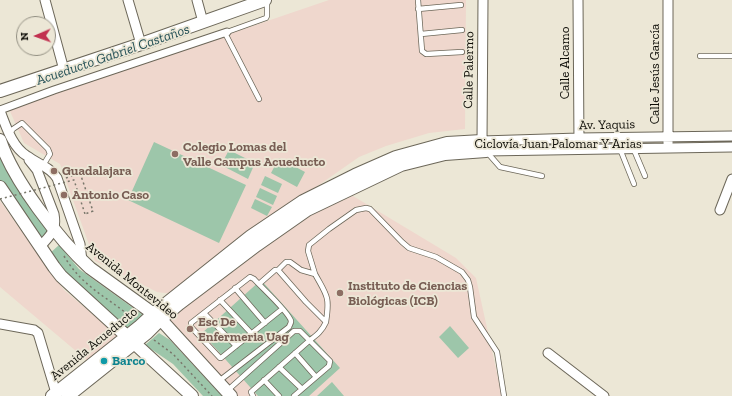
<!DOCTYPE html>
<html>
<head>
<meta charset="utf-8">
<style>
  body { margin:0 }
  #map { position:relative; width:732px; height:396px; overflow:hidden; background:#ece7d6; font-family:"Zilla Slab",serif }
  canvas { display:block }
  .north { position:absolute; left:16px; top:16px; width:40px; height:40px; box-sizing:border-box; background:#ece7d6; border:1px solid #939083; border-radius:50%; rotate:268deg; font-size:11px; font-weight:700; line-height:16px; text-align:center; color:#0e0d07 }
  .north::after { content:''; display:block; margin:auto; width:14px; height:18px; background:#c23150; clip-path:polygon(50% 0,100% 100%,50% 72%,0 100%) }
</style>
</head>
<body>
<div id="map">
<canvas width="732" height="396"></canvas>
<div class="north">N</div>
</div>
<script>
const g = document.querySelector('canvas').getContext('2d');
g.lineJoin = 'round';
function fill(path, color) { g.fillStyle = color; g.fill(path, 'evenodd'); }
function stroke(path, color, width, dash) { g.strokeStyle = color; g.lineWidth = width; g.lineCap = dash ? 'butt' : 'round'; g.setLineDash(dash || []); g.stroke(path); }
function drawText(font, color, halo, rows, align = 'center') {
  g.font = font + ' "Zilla Slab",serif'; g.lineWidth = 3.5; g.setLineDash([]); g.textBaseline = 'middle'; g.strokeStyle = halo; g.fillStyle = color; for (const [text, x, y, turn = 0] of rows) {
    g.save(); g.translate(x, y); g.rotate((+turn || 0) * Math.PI / 180); g.textAlign = isNaN(turn) ? turn : align; if (halo) g.strokeText(text, 0, 0); g.fillText(text, 0, 0); g.restore();
  }
}
const education = new Path2D(`
  M329 0H466L465 129 429 133 386 146 359 157 246 236 173 294 157 292 95 261 60 164 24 143 9 109Z
  M353 196 456 258 476 278 502 396H234L167 320 296 220Z
  M0 201 64 290 116 334 117 340 89 362 0 287Z`);
const green = new Path2D(`
  M154 142 246 185 219 243 128 200Z
  M229 150 255 163 248 179 221 165Z
  M279 158 305 172 297 187 271 173Z
  M0 159 51 231 40 244 0 184Z
  M265 176 282 184 278 193 261 185Z
  M260 188 277 196 273 205 256 197Z
  M255 199 272 207 267 216 251 208Z
  M59 245 79 269 147 318 128 333 103 311 48 255Z
  M261 280 340 368 309 396H258L202 333Z
  M450 326 469 348 458 358 439 337Z
  M159 333 170 340 222 396H203L173 364 145 345Z
  M332 382 344 396H317Z`);
const path = new Path2D(`
  M66 178 80 173 93 211 85 214
  M64 256C71 268 80 278 91 287 104 298 120 307 133 319
  M154 340 173 354 212 396`);
const service = new Path2D(`
  M418 0 422 51 426 54 462 52
  M418 9 461 5
  M421 34 462 30
  M700 56H732
  M259 99 226 35 227 32 266 18 267 16V1
  M9 134 13 129 22 123 48 149 50 154 42 167
  M620 149 634 184
  M634 150 645 176
  M486 151 500 167 542 176
  M278 270 286 262H290L301 270 315 274C327 296 330 296 326 322
  M315 274 308 251 309 245 329 229 356 210 366 208 370 209 402 242 409 248 436 257 462 272 468 280 470 287 474 317 497 352 504 396
  M235 288 265 323
  M220 300 252 334
  M204 313 236 346
  M295 353 316 377
  M279 367 302 389
  M264 380 279 396
  M219 381 289 327C290 324 291 324 291 321 289 312 261 287 254 279L250 277 191 323V327L220 358H221L282 309
  M228 390 294 331H300L330 361 329 366 294 396
  M253 396 251 392 310 340C317 335 322 331 326 322L306 302 278 270H275L259 284`);
const pedestrian = new Path2D(`
  M0 110 54 90 227 32`);
const minor = new Path2D(`
  M45 0 64 70
  M128 0 141 44
  M197 0 203 22
  M483 0 482 141 579 138 732 136
  M578 0 579 144
  M668 0V143
  M0 111C6 126 12 147 27 156 38 164 50 167 57 178L80 244 82 261
  M486 151 732 147
  M29 160 37 170 54 214C57 231 51 234 40 247
  M720 210 732 179
  M0 324 34 330 38 333 56 393
  M548 353 604 396`);
const tertiary = new Path2D(`
  M0 91 141 44 265 0
  M0 140C13 180 59 240 90 268L151 312 165 324 231 396
  M0 187 54 267 61 276 192 396
  M52 396 140 326 153 314 251 236 303 201 355 175 396 157 447 143 482 141
  M68 396 147 333 160 320 179 304 257 245 307 210 401 165 445 154 486 151`);
const pathBridge = new Path2D(`
  M0 199 74 180 85 214`);
const markers = [
  [175,154,4,"#8d6e63"],
  [54,171,4,"#8d6e63"],
  [64,195,4,"#8d6e63"],
  [340,293,4,"#8d6e63"],
  [190,329,4,"#8d6e63"],
  [104,361,4,"#0f9aa8"]
];
const streetNames = [
  ["Calle Alcamo",565,63,-90],
  ["Calle Palermo",469,70,-89],
  ["Calle Jesús García",655,74,-90],
  ["Av. Yaquis",607,125,-1],
  ["Ciclovía Juan Palomar Y Arias",558,144],
  ["Avenida Montevideo",132,281,39],
  ["Avenida Acueducto",94,344,-39]
];
const educationNames = [
  ["Colegio Lomas del",183,147],
  ["Valle Campus Acueducto",183,162],
  ["Guadalajara",62,171],
  ["Antonio Caso",72,195],
  ["Instituto de Ciencias",348,286],
  ["Biológicas (ICB)",348,301],
  ["Esc De",198,322],
  ["Enfermeria Uag",198,337]
];
const cultureNames = [
  ["Barco",112,361]
];
const waterNames = [
  ["Acueducto Gabriel Castaños",113,55,-19]
];
fill(education, '#efd7cd');
fill(green, '#9dc6aa');
stroke(service, '#6c6759', 6);
stroke(pedestrian, '#6c6759', 9);
stroke(minor, '#6c6759', 11);
stroke(tertiary, '#6c6759', 14);
stroke(path, '#79776b', 1.5, [2, 3]);
stroke(service, '#fff', 4.5);
stroke(pedestrian, '#fff', 7);
stroke(minor, '#fff', 9);
stroke(tertiary, '#fff', 12);
stroke(pathBridge, '#79776b', 1.5, [2, 3]);
for (const [x, y, r, color] of markers) { const dot = new Path2D(); dot.arc(x, y, r, 0, 2 * Math.PI); g.fillStyle = color; g.fill(dot); stroke(dot, '#ece7d6', 1.5); }
drawText('13px', '#0e0d07', '#ece7d6', streetNames);
drawText('bold 13px', '#785e54', '#ece7d6', educationNames, 'left');
drawText('bold 13px', '#0d838f', '#ece7d6', cultureNames, 'left');
drawText('italic 14px', '#245056', '#ece7d6', waterNames);
</script>
</body>
</html>
